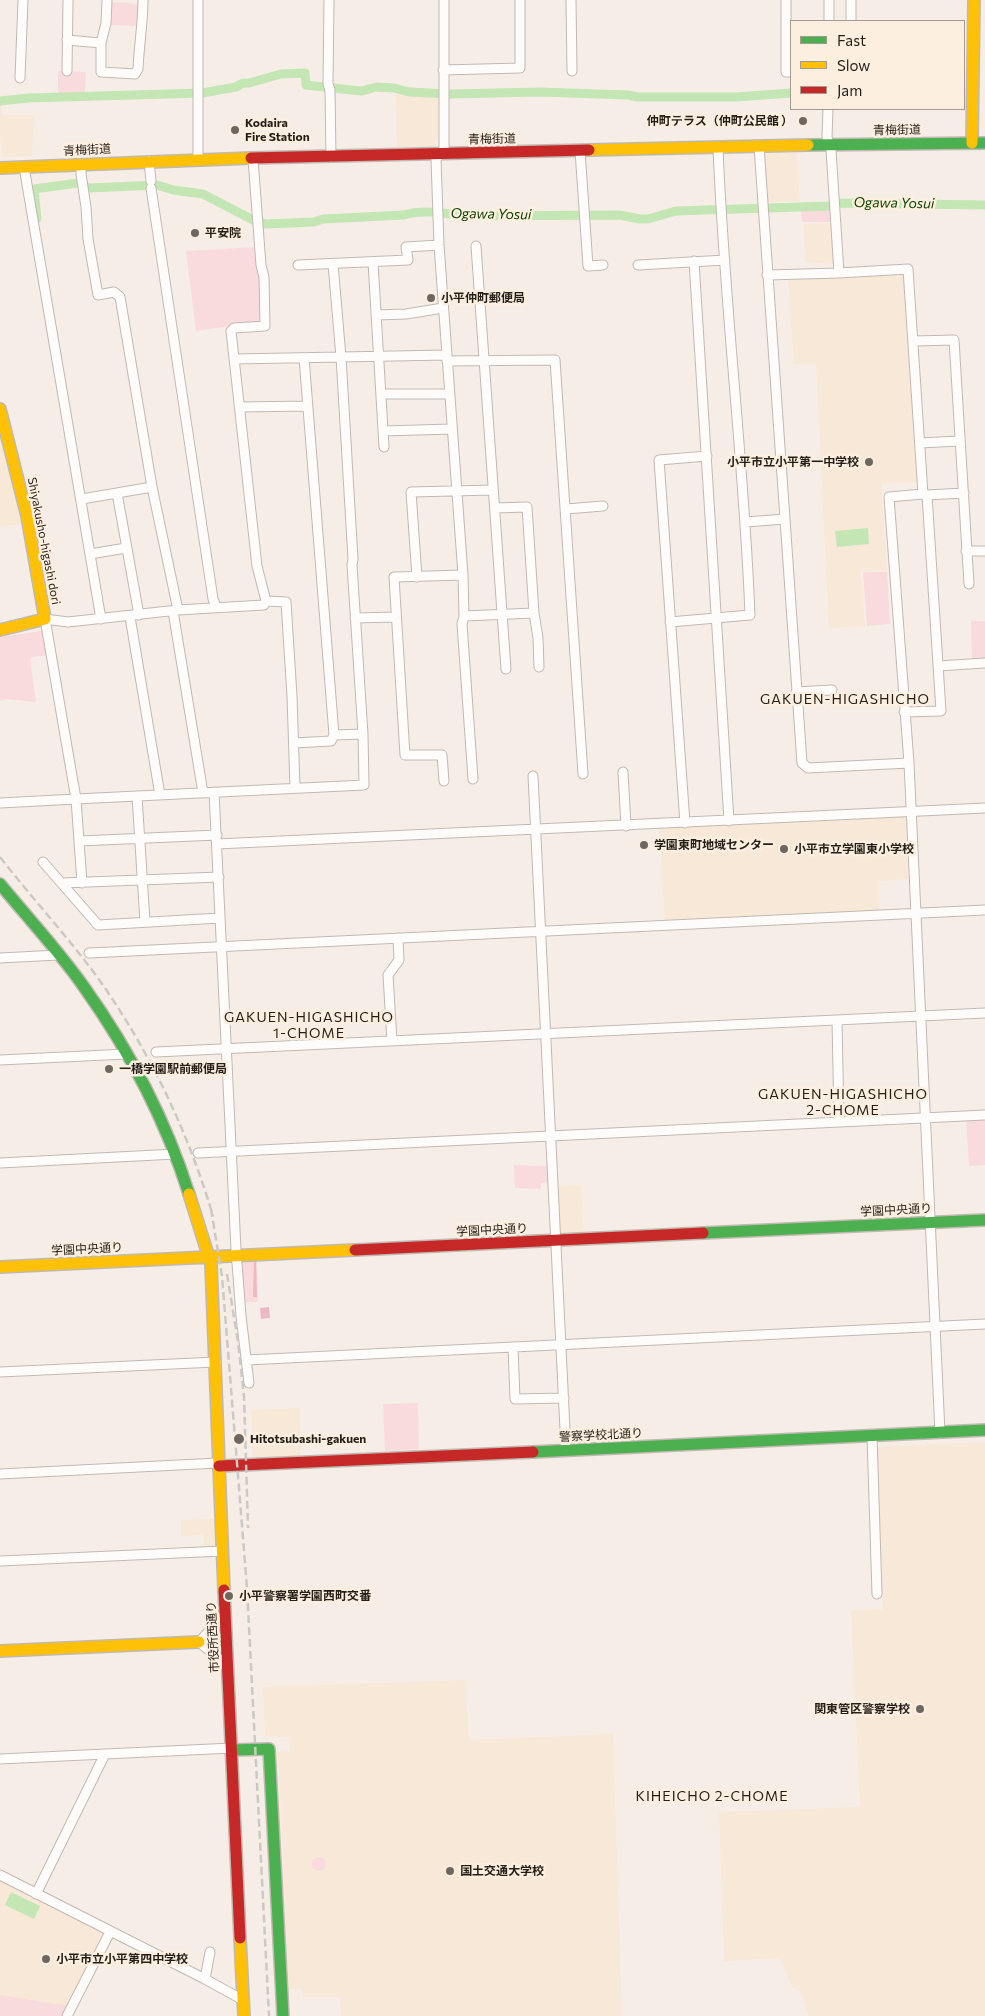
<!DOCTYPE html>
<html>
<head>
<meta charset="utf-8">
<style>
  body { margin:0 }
  #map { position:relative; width:985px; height:2016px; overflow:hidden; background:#f6eee6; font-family:Commissioner,sans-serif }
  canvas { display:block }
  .legend { position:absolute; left:790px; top:20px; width:175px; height:90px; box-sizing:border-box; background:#fcefe0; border:1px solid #a69b90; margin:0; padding:6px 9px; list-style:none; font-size:15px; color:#241e18 }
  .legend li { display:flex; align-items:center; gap:10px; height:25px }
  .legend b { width:25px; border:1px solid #a69b90 }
</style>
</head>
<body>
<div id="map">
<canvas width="985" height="2016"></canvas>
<ul class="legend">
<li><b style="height:6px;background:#4caf50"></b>Fast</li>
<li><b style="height:6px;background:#ffc107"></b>Slow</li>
<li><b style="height:6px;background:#c62828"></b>Jam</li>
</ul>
</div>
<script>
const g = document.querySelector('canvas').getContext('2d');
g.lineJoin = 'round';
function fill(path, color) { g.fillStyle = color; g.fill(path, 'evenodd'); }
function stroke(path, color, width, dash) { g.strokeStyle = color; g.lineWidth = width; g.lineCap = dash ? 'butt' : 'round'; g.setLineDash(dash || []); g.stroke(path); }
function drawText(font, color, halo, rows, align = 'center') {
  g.font = font + ' Commissioner,"Noto Sans JP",sans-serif'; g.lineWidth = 5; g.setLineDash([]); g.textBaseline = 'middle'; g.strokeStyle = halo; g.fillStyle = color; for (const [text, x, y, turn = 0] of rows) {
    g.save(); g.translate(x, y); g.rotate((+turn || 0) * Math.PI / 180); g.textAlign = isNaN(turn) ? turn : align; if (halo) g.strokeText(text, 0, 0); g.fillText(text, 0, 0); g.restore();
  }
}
const built = new Path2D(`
  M396 94 440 95 441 137H436L435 147H397Z
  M0 103H2V115H34L32 156 2 157 1 127 0 158Z
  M797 153 800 201 766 202 762 154Z
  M833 223 836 264 806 262 803 224Z
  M904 272 918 482 881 483 887 570 861 571 865 626 829 628 816 364H794L788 278Z
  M0 435 22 524 0 527Z
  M906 816 908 879 878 881 879 912 665 921 659 826Z
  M581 1185 583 1233H560L557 1187Z
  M300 1408 301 1456 252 1458 251 1410Z
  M985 1442V2016H809L800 1991 792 1987 780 1958 724 1961 719 1812 860 1807 851 1611 883 1609 877 1447Z
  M213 1519 215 1520V1549H204L203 1535 181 1536V1520Z
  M465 1680 469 1740 613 1734 622 2016H341L340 1997H303V1989H289L278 1752 290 1751 289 1737 265 1736 263 1687Z
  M0 1879 106 1933 64 2016H0Z`);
const green = new Path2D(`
  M111 2 140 4 139 26 110 25Z
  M58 71 86 72 85 92 58 94Z
  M801 209H832V222H802Z
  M257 247 264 324 230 326 196 331 186 251Z
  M863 572H887L890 624 867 626Z
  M971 621H985V660H972Z
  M42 631 46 633 49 655 32 657 30 660 36 702 6 699 0 701V637Z
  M985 1118V1165L969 1166 966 1119Z
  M514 1165 548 1166V1182L541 1183V1189L515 1188Z
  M257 1259 258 1302H240L237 1260Z
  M418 1403 419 1449 385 1451 383 1404Z
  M219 1627 220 1652 206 1641Z
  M312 1864a7 7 0 1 1 14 0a7 7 0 1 1-14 0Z
  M0 1995 69 2006 64 2016H0Z`);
const forest = new Path2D(`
  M254 1259H256L257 1297H253Z
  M269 1307 270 1318 261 1319 260 1308Z`);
const water = new Path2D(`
  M868 528 869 544 837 547 835 531Z
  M11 1892 40 1906 34 1919 5 1905Z`);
const canal = new Path2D(`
  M0 101 29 98 202 93 236 87 243 83H249L281 74 305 73 306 85 351 90 362 91 376 87 394 88 409 92 450 94 540 92 628 95 638 97H736L791 93
  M37 219 34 189 78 183 89 188 157 185 173 190 203 194 253 220 266 224 314 222 323 219 404 215C421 209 445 213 462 216L619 215 640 219H648L676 211 830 206 841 203 985 205`);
const street = new Path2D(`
  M107 0 106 23 101 43V72L135 74 138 69C139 45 143 23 143 0
  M198 0V159
  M329 0 328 84 330 90 331 157
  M444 0V149L436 159 439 245 463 575 464 616 462 624 473 779
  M571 0 572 71
  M786 0V72H791
  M829 21V0
  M851 21V0
  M67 40 101 43
  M443 70 520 68V0
  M67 71 68 0
  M20 78 23 0
  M828 109 827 137 831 150 839 273
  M759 146 802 763 808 768 909 763
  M580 151 588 266 603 265
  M253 159 261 265 264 277 265 326 234 328 231 331 257 566 266 601
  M149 161 151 181
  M81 164V174L86 207 88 239 98 295 114 292 120 297 152 487 178 610
  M24 167 101 619
  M151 188 213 599 216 607
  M476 246 506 669
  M694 261 729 821
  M373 262 384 447
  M298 265 408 260 406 247 439 245
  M638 265 725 260
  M767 275 839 273 908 269 923 494 889 497 909 763 940 1433
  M376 315 406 314 443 308
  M914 341 954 340 969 584
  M304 358 334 735
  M234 359 447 355
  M447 361 555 360 583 774
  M381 394H449
  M240 407 307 406
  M383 431 452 429
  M920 443 959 441
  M117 493 139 615
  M927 495 964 493
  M82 499 152 487
  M495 508 527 507 534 613
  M566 509 603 506
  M746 522 785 519
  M966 551H985
  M90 554 126 548
  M417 577 411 492 493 490
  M173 611 203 793
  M464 616 534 613 538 638 539 667
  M130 617 160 795
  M355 618 396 617
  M670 622 750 615C744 459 724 304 718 147
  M938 666 985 663
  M796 692 832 690
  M904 712 941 711 927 495 923 494
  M294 743 331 741 334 735 363 734
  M623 772 626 826
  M533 776 566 1450
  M444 781 442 755H405L394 577 463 575
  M295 788 292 696 286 602 266 601 264 605 178 610 68 622 45 619 76 799 364 785 363 734 352 565 353 559 341 357 333 264
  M214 792 236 1250 241 1316 249 1383
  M137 796 145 922
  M0 803 76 799 82 883
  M685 823 659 460 707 456
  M79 841 217 835
  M217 844 985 808
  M43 862 98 925 220 918
  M62 883 219 877
  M89 953 985 910
  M0 958 58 955
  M837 1020 839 1122
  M392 1041 388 975 399 960 398 938
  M156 1052 985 1013
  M0 1060 127 1054
  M198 1153 985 1115
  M0 1163 176 1154
  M513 1347 515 1399 564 1398
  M247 1360 985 1324
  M0 1372 216 1362
  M872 1436 877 1594
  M0 1474 218 1463
  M0 1561 223 1551
  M225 1614 199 1642 228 1666
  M0 1759 232 1748
  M0 1875 205 1979 243 2000
  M36 1894 105 1754
  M205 1979 210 1952
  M67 2016 110 1932`);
const fast = new Path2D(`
  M808 145 985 143
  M0 884C28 918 59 951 84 987 129 1050 166 1121 189 1194
  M703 1233 985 1220
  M533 1452 985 1430
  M232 1750 269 1749 283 2016`);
const slow = new Path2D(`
  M972 143 974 0
  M589 150 808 145
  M0 168 251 158
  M0 409 27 516 45 619 0 630
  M189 1194 211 1264 224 1590
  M0 1267 355 1250
  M0 1651 199 1642
  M240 1938 244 2016`);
const jam = new Path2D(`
  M251 158 589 150
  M355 1250 703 1233
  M219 1466 533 1452
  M224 1590 240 1938`);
const rail = new Path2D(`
  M0 857C32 898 67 936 98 978 149 1050 188 1131 213 1216
  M211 1209 222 1276 247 1588 269 2016
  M227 1274 238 1342 244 1396 248 1528`);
const markers = [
  [803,121,5,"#6e6760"],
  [235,130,5,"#6e6760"],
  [195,233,5,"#6e6760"],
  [431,298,5,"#6e6760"],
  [869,462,5,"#6e6760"],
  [644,845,5,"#6e6760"],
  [784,849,5,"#6e6760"],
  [109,1069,5,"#6e6760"],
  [239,1439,6,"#6e6760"],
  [229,1596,5,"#6e6760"],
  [920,1709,5,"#6e6760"],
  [450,1871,5,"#6e6760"],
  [46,1959,5,"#6e6760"]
];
const poiNames = [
  ["仲町テラス（仲町公民館 ）",793,121,"right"],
  ["Kodaira",245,123],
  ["Fire Station",245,137],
  ["平安院",205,233],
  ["小平仲町郵便局",441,298],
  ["小平市立小平第一中学校",859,462,"right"],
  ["学園東町地域センター",654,845],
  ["小平市立学園東小学校",794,849],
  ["一橋学園駅前郵便局",119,1069],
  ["Hitotsubashi-gakuen",250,1439],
  ["小平警察署学園西町交番",239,1596],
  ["関東管区警察学校",910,1709,"right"],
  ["国土交通大学校",460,1871],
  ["小平市立小平第四中学校",56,1959]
];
const streetNames = [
  ["青梅街道",897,130,-1],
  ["青梅街道",492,139,-1],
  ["青梅街道",87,150,-3],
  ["Shiyakusho-higashi dori",44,541,79],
  ["学園中央通り",896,1210,-3],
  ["学園中央通り",492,1230,-3],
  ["学園中央通り",87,1249,-3],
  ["警察学校北通り",601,1435,-3],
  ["市役所西通り",213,1637,-93]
];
const waterNames = [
  ["Ogawa Yosui",894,203,1],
  ["Ogawa Yosui",491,214,1]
];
const neighbourhoodNames = [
  ["GAKUEN-HIGASHICHO",845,699],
  ["GAKUEN-HIGASHICHO",309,1017],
  ["1-CHOME",309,1033],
  ["GAKUEN-HIGASHICHO",843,1094],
  ["2-CHOME",843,1110],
  ["KIHEICHO 2-CHOME",712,1796]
];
fill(built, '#f8e8d7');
fill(green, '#f9dadd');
fill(forest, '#ecb9c3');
fill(water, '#c3e6b4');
stroke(canal, '#c3e6b4', 9);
stroke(street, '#c0b9b2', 11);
stroke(fast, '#c0b9b2', 14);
stroke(slow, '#c0b9b2', 14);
stroke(jam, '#c0b9b2', 14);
stroke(street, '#fefcfb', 9);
stroke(fast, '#4caf50', 11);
stroke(slow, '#ffc107', 11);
stroke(jam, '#c62828', 11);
stroke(rail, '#cbc9c6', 2.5, [8, 4]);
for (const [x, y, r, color] of markers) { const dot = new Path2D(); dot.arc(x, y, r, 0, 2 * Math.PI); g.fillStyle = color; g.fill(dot); stroke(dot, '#fcefe0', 2); }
drawText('bold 12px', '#241e18', '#fcefe0', poiNames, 'left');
drawText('12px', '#241e18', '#fcefe0', streetNames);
drawText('italic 14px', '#104400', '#fcefe0', waterNames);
g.letterSpacing = '1px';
drawText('14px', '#241e18', '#fcefe0', neighbourhoodNames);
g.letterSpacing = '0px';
</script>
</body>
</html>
